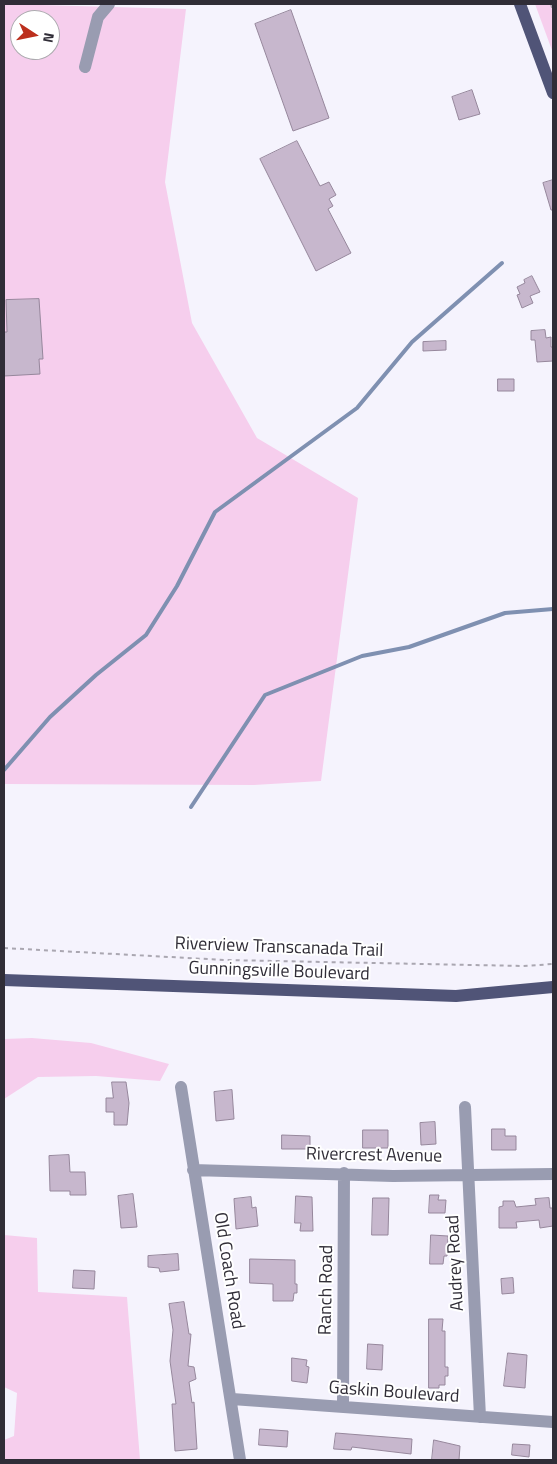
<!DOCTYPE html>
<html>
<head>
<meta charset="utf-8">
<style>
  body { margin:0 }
  #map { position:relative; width:557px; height:1464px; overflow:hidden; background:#f5f3fd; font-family:"Titillium Web",sans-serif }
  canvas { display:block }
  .frame { position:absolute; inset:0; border:5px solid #302d37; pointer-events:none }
  .north { position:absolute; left:10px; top:10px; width:50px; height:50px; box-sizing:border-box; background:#fff; border:1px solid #acabaf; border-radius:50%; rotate:101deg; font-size:14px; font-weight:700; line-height:20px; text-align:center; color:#302d37 }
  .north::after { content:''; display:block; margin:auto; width:18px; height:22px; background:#bc2f1d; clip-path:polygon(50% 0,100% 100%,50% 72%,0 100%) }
</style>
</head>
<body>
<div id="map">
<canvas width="557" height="1464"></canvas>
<div class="frame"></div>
<div class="north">N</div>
</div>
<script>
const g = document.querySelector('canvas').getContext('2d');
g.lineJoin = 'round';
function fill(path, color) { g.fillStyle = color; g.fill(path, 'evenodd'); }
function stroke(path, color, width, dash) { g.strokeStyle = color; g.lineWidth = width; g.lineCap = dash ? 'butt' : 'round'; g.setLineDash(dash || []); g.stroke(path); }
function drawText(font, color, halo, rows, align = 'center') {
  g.font = font + ' "Titillium Web",sans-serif'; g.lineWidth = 4; g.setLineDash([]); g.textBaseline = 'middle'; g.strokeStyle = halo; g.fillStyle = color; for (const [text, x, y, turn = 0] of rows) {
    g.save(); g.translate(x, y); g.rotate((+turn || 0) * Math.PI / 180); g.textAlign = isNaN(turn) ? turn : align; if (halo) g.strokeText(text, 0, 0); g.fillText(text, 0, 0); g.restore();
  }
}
const green = new Path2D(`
  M4 4 186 9 165 182 192 323 257 438 358 498 321 781 254 785 4 784ZM20 20H50V50H20Z
  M535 4H553V53Z
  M32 1038 91 1043 169 1064 160 1081 96 1076 38 1077 4 1099V1039Z
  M4 1235 37 1238 38 1292 127 1297 140 1460H4V1440L14 1436 17 1393 4 1387Z`);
const stream = new Path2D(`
  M4 770 50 717 96 675 146 635 177 586 215 512 357 408 412 342 502 263
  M191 807 265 695 362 656 409 647 505 613 553 609`);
const building = new Path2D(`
  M291 10 329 118 293 131 255 24Z
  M472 90 480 114 459 120 452 97Z
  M297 141 320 186 329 182 336 195 329 199 333 206 328 209 351 253 316 271 260 159Z
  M553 180V210H551L543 183Z
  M532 276 540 292 530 296 533 303 522 308 517 295 520 294 517 287 525 283 524 280Z
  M39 299 43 359H39L40 374 4 376V332H7L6 300Z
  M545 330 546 338 551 337V347H553V361L537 362 535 340H531V331Z
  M446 341V350L423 351V342Z
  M498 379H514V391H498Z
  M112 1082H126L129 1103 127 1125H114V1112H106V1098H113Z
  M232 1090 234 1119 216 1121 214 1092Z
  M435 1122 436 1144 421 1145 420 1123Z
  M492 1129H505V1136H516V1150H492Z
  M363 1130H388V1148H363Z
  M282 1135 310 1136V1149H282Z
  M69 1155 70 1172H85L86 1195H70V1191H50L49 1156Z
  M133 1194 137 1227 121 1228 118 1196Z
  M430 1195H439L438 1200H446L445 1213H429Z
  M296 1196 312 1197 313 1231H300L301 1223H295Z
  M251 1197 252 1208 256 1207 258 1226 236 1229 234 1199Z
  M373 1198H389L388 1235H372Z
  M549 1198 550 1208H553V1226L540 1228 539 1220 516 1222 517 1228H499V1207L503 1206V1201H514L516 1207 536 1205 535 1199Z
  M431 1235 448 1236 447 1256H444L443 1264H430Z
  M178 1254 179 1270 160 1272 159 1268 148 1267V1256Z
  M250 1259 295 1260V1284H297V1293H294L293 1301H273V1284L250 1283Z
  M74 1270 95 1271 94 1289 73 1288Z
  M513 1278 514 1293 502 1294 501 1279Z
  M184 1302 189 1334H191L188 1366 194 1367 196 1379 189 1382 192 1403 194 1402 197 1449 175 1451 172 1404H176L170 1361 173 1330 169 1304Z
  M429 1319H443L442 1331H445V1367H448V1376H445V1385H439V1388H429Z
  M368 1344 383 1345 382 1370 367 1369Z
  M508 1353 527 1355 525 1388 504 1386Z
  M292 1358 307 1360 306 1366 309 1367 307 1383 292 1381Z
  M260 1429 288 1431 287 1447 259 1445Z
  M336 1433 412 1439 411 1454 352 1447 351 1450 334 1449Z
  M434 1440 460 1446 459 1460H432Z
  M513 1444 530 1445 529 1457 512 1455Z`);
const path = new Path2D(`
  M551 4 553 11
  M4 948 225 960 523 966 553 964`);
const minor = new Path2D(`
  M85 67 98 17 109 4
  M181 1087 240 1460
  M465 1107 480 1417
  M193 1170 393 1176 553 1174
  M232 1399 553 1422
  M343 1407 344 1173`);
const major = new Path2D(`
  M520 4 553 93
  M4 980 456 996 553 987`);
const streetNames = [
  ["Riverview Transcanada Trail",279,948,2],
  ["Gunningsville Boulevard",279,972,2],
  ["Rivercrest Avenue",374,1156,1],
  ["Audrey Road",456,1263,-93],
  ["Old Coach Road",228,1271,81],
  ["Ranch Road",327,1290,-89],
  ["Gaskin Boulevard",394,1393,4]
];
fill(green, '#f6ceed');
stroke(stream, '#7f90b1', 4);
fill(building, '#c7b7cd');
stroke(building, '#96879c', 1);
stroke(path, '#aaa7b1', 2, [4, 4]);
stroke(minor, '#999cb1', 12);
stroke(major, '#505477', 12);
drawText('18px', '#302d37', '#fff', streetNames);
</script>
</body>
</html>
